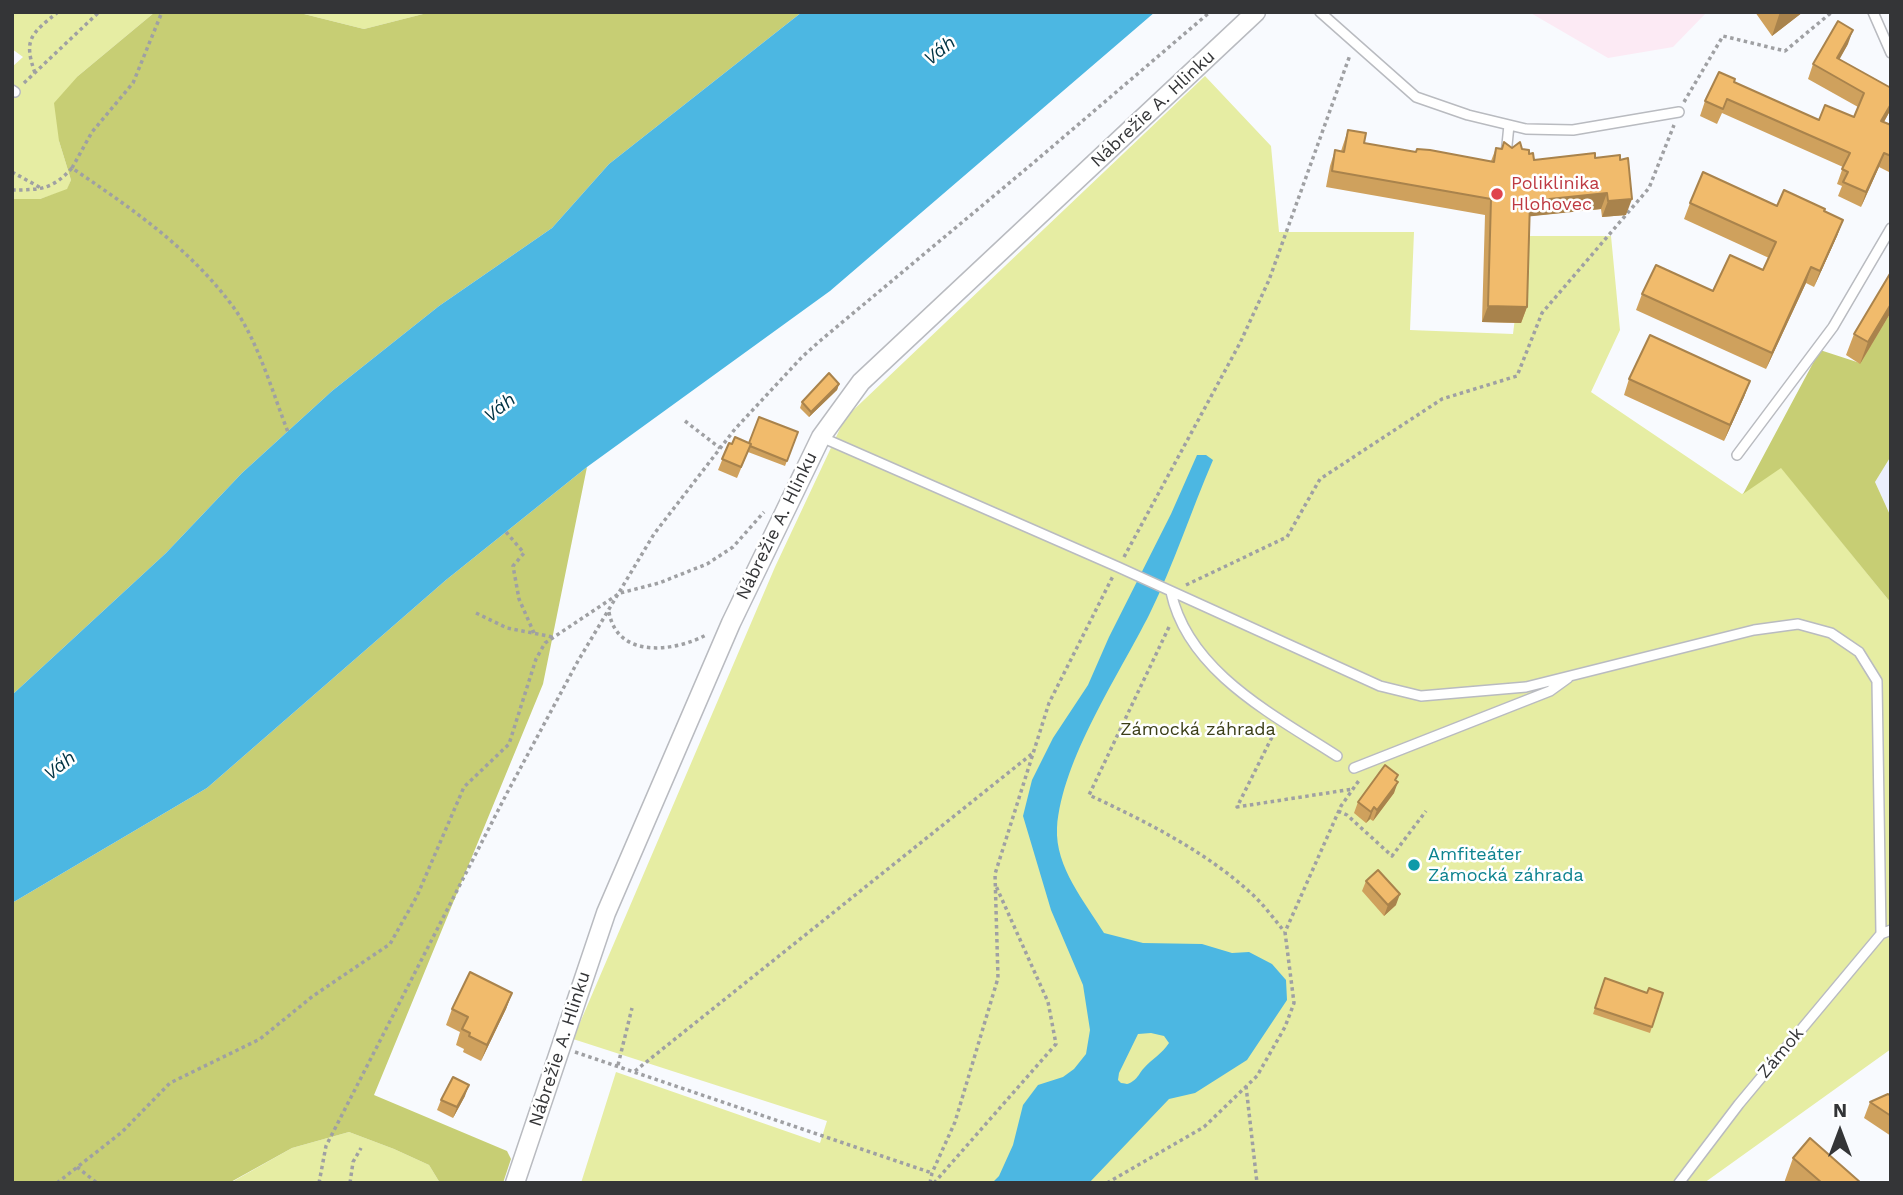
<!DOCTYPE html>
<html>
<head>
<meta charset="utf-8">
<style>
  body { margin:0 }
  #map { position:relative; width:1903px; height:1195px; overflow:hidden; background:#f8fafe; font-family:"Work Sans",sans-serif }
  canvas { display:block }
  .frame { position:absolute; inset:0; border:14px solid #343537; pointer-events:none }
  .north { position:absolute; left:1805px; top:1097px; width:70px; height:70px; -webkit-text-stroke:5px #fff; paint-order:stroke; rotate:0deg; font-size:19px; font-weight:700; line-height:28px; text-align:center; color:#343537 }
  .north::after { content:''; display:block; margin:auto; width:24px; height:32px; background:#343537; clip-path:polygon(50% 0,100% 100%,50% 72%,0 100%) }
</style>
</head>
<body>
<div id="map">
<canvas width="1903" height="1195"></canvas>
<div class="frame"></div>
<div class="north">N</div>
</div>
<script>
const g = document.querySelector('canvas').getContext('2d');
g.lineJoin = 'round';
function fill(path, color) { g.fillStyle = color; g.fill(path, 'evenodd'); }
function stroke(path, color, width, dash) { g.strokeStyle = color; g.lineWidth = width; g.lineCap = dash ? 'butt' : 'round'; g.setLineDash(dash || []); g.stroke(path); }
function drawText(font, color, halo, rows, align = 'center') {
  g.font = font + ' "Work Sans",sans-serif'; g.lineWidth = 5; g.setLineDash([]); g.textBaseline = 'middle'; g.strokeStyle = halo; g.fillStyle = color; for (const [text, x, y, turn = 0] of rows) {
    g.save(); g.translate(x, y); g.rotate((+turn || 0) * Math.PI / 180); g.textAlign = isNaN(turn) ? turn : align; if (halo) g.strokeText(text, 0, 0); g.fillText(text, 0, 0); g.restore();
  }
}
const industrial = new Path2D(`
  M1529 12H1707L1673 47 1608 58Z`);
const built = new Path2D(`
  M1891 456V517L1875 482Z`);
const green = new Path2D(`
  M12 12H155L78 76 59 141 71 180 67 190 40 199H12V67L23 57 12 49Z
  M296 12H431L364 29Z
  M1205 76 1271 146 1279 232H1414L1410 330 1513 334 1525 236H1611L1620 330 1591 392 1742 494 1781 467 1891 603V1049L1704 1183H581L616 1072 820 1143 827 1121 573 1039 775 567 845 418Z
  M349 1132 394 1149 429 1165 440 1183H230L292 1148Z`);
const forest = new Path2D(`
  M155 12H296L364 29 431 12H802L609 164 552 228 439 306 332 391 242 473 166 553 12 695V199H40L67 189 71 180 59 141 54 103 78 76Z
  M1891 312V456L1875 482 1891 517V603L1781 468 1743 494 1820 350 1860 363Z
  M587 467 543 684 374 1095 507 1151 511 1159 503 1183H440L429 1165 394 1149 349 1132 292 1148 229 1183H12V903L207 788 446 580Z`);
const water = new Path2D(`
  M802 12H1155L830 291 587 467 446 580 207 788 12 903V695L166 553 242 473 332 391 439 306 552 228 609 164Z
  M1197 455H1206L1213 460C1191 511 1174 564 1150 613 1119 675 1062 759 1057 828 1055 867 1085 902 1104 933L1143 943 1202 944 1232 953 1249 952 1272 964 1286 980 1287 1000 1247 1060 1195 1093 1169 1099 1089 1183H992L999 1176 1013 1145 1023 1105 1038 1085 1063 1077 1074 1069 1086 1054 1090 1030 1083 985 1051 910 1023 816 1032 780 1053 738 1088 685 1109 637 1171 514ZM1151 1033 1164 1036 1169 1043C1162 1054 1152 1059 1144 1068 1140 1072 1138 1078 1133 1081 1127 1085 1128 1084 1121 1083L1118 1080 1119 1073 1138 1034Z`);
const path = new Path2D(`
  M35 73C23 39 31 34 58 12
  M24 83 99 12
  M1684 102 1723 36 1785 51 1832 12
  M72 168 92 132 133 83 162 12
  M12 172 41 188
  M12 190C41 190 53 189 72 168 131 208 191 249 234 308 258 341 273 394 288 432
  M685 421 720 448
  M506 532 524 553 513 566 519 599 534 633
  M1124 557 1240 343 1269 280 1350 55
  M1186 585 1287 537 1320 479 1442 399 1517 376 1542 313 1649 188 1674 125
  M609 612C617 659 674 652 706 635
  M476 613 507 628 553 637
  M1169 627 1089 795C1147 822 1205 851 1252 894 1264 905 1274 919 1284 931
  M1275 731 1237 807 1353 789
  M1338 811 1347 815 1392 856 1426 811
  M575 1052 932 1173
  M618 1065 632 1008
  M635 1071 1033 753
  M1246 1086 1257 1183
  M77 1167 97 1183
  M57 1183 122 1132 170 1083 260 1039 313 996 390 944 417 896 464 787 509 744 536 659 545 643 620 593 659 583 707 564 733 547 764 512
  M319 1183 326 1146 507 793 578 661 654 534 735 429 802 357 821 340 1032 164 1210 12
  M350 1183 353 1162 361 1148
  M930 1183 932 1173 955 1122 998 978 995 874 1049 703 1113 576
  M934 1183 1056 1044 1048 1002 996 886
  M1107 1183 1204 1127 1257 1076 1285 1027 1294 1003 1285 932 1341 806 1360 779`);
const lane = new Path2D(`
  M1320 12 1416 97 1468 115 1526 129 1573 130 1679 112
  M1873 12 1891 53
  M12 90 15 92
  M1506 155 1509 125
  M821 437 1118 567 1380 686 1421 696 1526 687 1754 630 1798 624 1831 633 1859 652 1877 681 1881 934
  M1737 455 1833 327 1891 228
  M1171 592C1188 672 1274 715 1337 756
  M1354 768 1550 691 1568 678
  M1679 1183 1739 1104 1881 934 1891 930`);
const street = new Path2D(`
  M515 1183 606 913 731 623 821 437 861 382 1256 12`);
const wall = new Path2D(`
  M1755 12H1803L1772 36Z
  M1848 44 1839 59 1891 88V109L1884 122 1891 125V173L1879 167 1861 207 1838 196 1842 186 1837 184 1843 167 1722 113 1717 124 1700 116 1705 101 1734 82 1819 120 1854 117 1858 107 1808 79 1813 64Z
  M1348 130 1364 143 1416 152 1491 161 1496 148 1502 149 1504 142 1512 148 1522 149 1529 154 1534 160 1595 158 1620 160 1626 215 1602 217 1601 209 1530 216 1527 307 1521 323 1482 322 1485 215 1326 187 1330 166 1335 150 1341 151Z
  M1690 203 1777 206 1824 211 1843 220 1837 236 1814 287 1806 283 1766 369 1636 310 1642 294 1713 291 1763 270 1769 258 1684 219Z
  M1891 272V312L1860 364 1846 355 1854 334Z
  M1629 379 1750 381 1744 397 1724 441 1624 395Z
  M839 384 837 390 809 417 800 408 802 402Z
  M798 432 785 466 748 452 737 478 718 470 729 443 732 444 749 443Z
  M1396 781 1394 793 1373 821 1370 819 1366 823 1354 813 1358 802Z
  M1366 881 1396 905 1384 916 1362 891Z
  M1605 978 1647 993H1663L1650 1033 1593 1014Z
  M512 993 506 1009 481 1061 463 1052 464 1049 456 1045 460 1032 446 1025 452 1009Z
  M465 1096 453 1118 437 1110 441 1100Z
  M1891 1096V1136L1864 1118 1870 1102Z
  M1793 1158 1861 1183H1784Z`);
const shadedWall = new Path2D(`
  M1780 12H1803L1772 36Z
  M1853 30 1848 44 1832 73 1837 58Z
  M1891 104V109L1876 136 1881 121Z
  M1884 153 1879 167 1861 207 1866 192Z
  M1607 193 1601 209 1524 217 1530 201Z
  M1632 199 1626 215 1602 217 1608 201Z
  M1843 220 1837 236 1814 287 1820 271Z
  M1811 267 1806 283 1766 369 1772 353Z
  M1891 304V312L1860 364 1868 342Z
  M1488 306 1527 307 1521 323 1482 322Z
  M1750 381 1744 397 1724 441 1730 425Z
  M839 384 837 390 809 417 811 412Z
  M1398 782 1394 793 1373 821 1377 810Z
  M1374 807 1370 819 1366 823 1371 812Z
  M1400 894 1396 905 1384 916 1388 905Z
  M512 993 506 1009 481 1061 487 1045Z
  M469 1085 465 1096 453 1118 457 1107Z`);
const building = new Path2D(`
  M1838 21 1853 30 1837 58 1891 88V104L1881 121 1891 125V156L1884 153 1866 192 1843 182 1848 172 1842 169 1850 153 1727 99 1723 109 1705 101 1719 72 1735 79 1734 82 1819 120 1825 105 1854 117 1864 93 1813 64Z
  M1348 130 1366 133 1364 143 1416 152 1417 149 1430 150 1494 162 1496 148 1502 149 1504 142 1512 148 1520 142 1522 149 1529 150V154L1533 153 1534 160 1595 153V158L1620 155V160L1628 158 1632 199 1608 201 1607 193 1530 201 1527 307 1488 306 1491 199 1332 171 1335 150 1344 152Z
  M1703 172 1777 206 1784 190 1825 209 1824 211 1843 220 1820 271 1811 267 1772 353 1642 294 1656 265 1713 291 1730 255 1763 270 1776 242 1690 203Z
  M1891 272V304L1868 342 1854 334Z
  M1650 335 1750 381 1730 425 1629 379Z
  M829 373 839 384 811 412 802 402Z
  M759 417 798 432 787 461 750 446 751 444 749 443Z
  M735 437 751 444 741 467 722 459 729 443 732 444Z
  M1385 765 1398 775 1395 780 1398 782 1377 810 1374 807 1371 812 1358 802Z
  M1378 870 1400 894 1388 905 1366 881Z
  M470 972 512 993 487 1045 469 1036 470 1033 462 1029 468 1017 452 1009Z
  M1605 978 1647 993 1649 988 1663 993 1652 1027 1595 1008Z
  M453 1077 469 1085 457 1107 441 1100Z
  M1888 1094 1891 1096V1116L1870 1102Z
  M1810 1138 1861 1183H1822L1793 1158Z`);
const markers = [
  [1497,194,7,"#e0444e"],
  [1414,865,7,"#0f9aa8"]
];
const streetNames = [
  ["Nábrežie A. Hlinku",1153,109,-43],
  ["Nábrežie A. Hlinku",777,526,-64],
  ["Nábrežie A. Hlinku",560,1049,-72],
  ["Zámok",1781,1053,-50]
];
const healthNames = [
  ["Poliklinika",1511,184],
  ["Hlohovec",1511,205]
];
const parkNames = [
  ["Zámocká záhrada",1198,730]
];
const cultureNames = [
  ["Amfiteáter",1428,855],
  ["Zámocká záhrada",1428,876]
];
const waterNames = [
  ["Váh",940,51,-39],
  ["Váh",500,408,-39],
  ["Váh",60,766,-39]
];
fill(industrial, '#fceaf4');
fill(built, '#ebeffc');
fill(green, '#e6eda3');
fill(forest, '#c7ce74');
fill(water, '#4cb7e2');
stroke(lane, '#b9bbc0', 12);
stroke(street, '#b9bbc0', 21);
stroke(path, '#9fa0a3', 3.5, [3.5, 3.5]);
stroke(lane, '#fff', 9);
stroke(street, '#fff', 18);
fill(wall, '#cfa15d');
fill(shadedWall, '#a9834c');
fill(building, '#f1bb6c');
stroke(building, '#a9834c', 2);
for (const [x, y, r, color] of markers) { const dot = new Path2D(); dot.arc(x, y, r, 0, 2 * Math.PI); g.fillStyle = color; g.fill(dot); stroke(dot, '#fff', 2.5); }
drawText('18px', '#343537', '#fff', streetNames);
drawText('18px', '#be3a42', '#fff', healthNames, 'left');
drawText('18px', '#3b3e17', '#fff', parkNames);
drawText('18px', '#0d838f', '#fff', cultureNames, 'left');
drawText('italic 19px', '#034', '#fff', waterNames);
</script>
</body>
</html>
